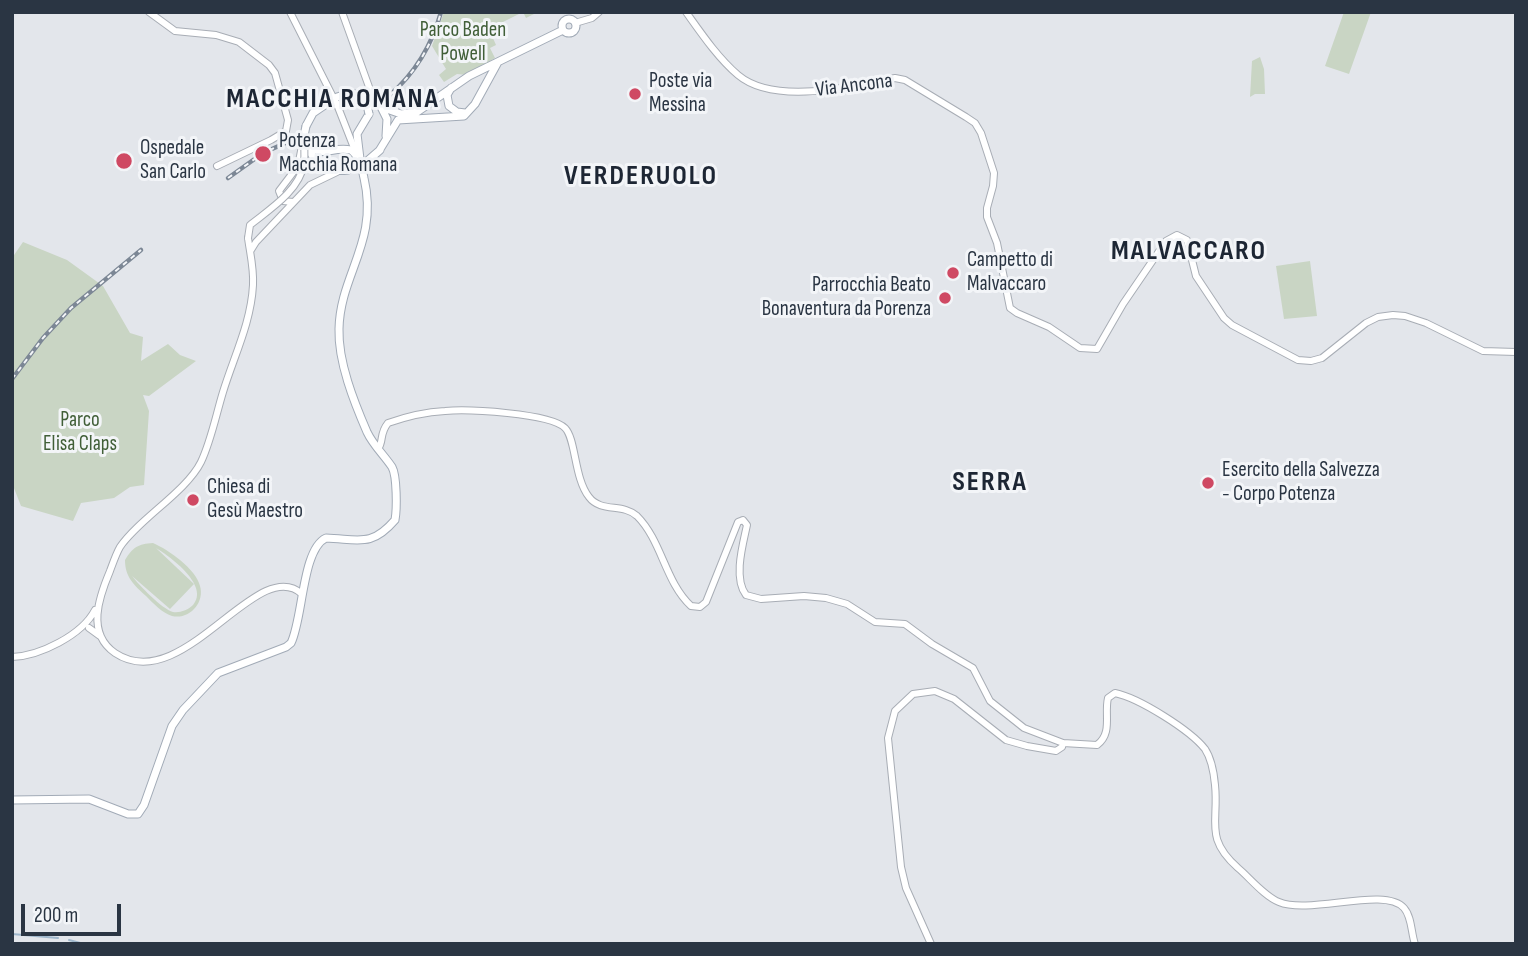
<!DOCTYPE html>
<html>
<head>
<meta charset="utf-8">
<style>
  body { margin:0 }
  #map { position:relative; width:1528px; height:956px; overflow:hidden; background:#e3e6eb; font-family:"Sofia Sans Condensed",sans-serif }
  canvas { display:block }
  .frame { position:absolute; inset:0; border:14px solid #2a3543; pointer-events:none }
  .scale { position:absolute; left:21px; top:904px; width:100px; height:32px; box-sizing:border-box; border:4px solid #2a3543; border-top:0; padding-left:9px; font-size:21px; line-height:24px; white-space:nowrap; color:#2a3543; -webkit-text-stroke:5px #f3f5f8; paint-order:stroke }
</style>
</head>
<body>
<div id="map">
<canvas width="1528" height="956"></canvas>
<div class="frame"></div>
<div class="scale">200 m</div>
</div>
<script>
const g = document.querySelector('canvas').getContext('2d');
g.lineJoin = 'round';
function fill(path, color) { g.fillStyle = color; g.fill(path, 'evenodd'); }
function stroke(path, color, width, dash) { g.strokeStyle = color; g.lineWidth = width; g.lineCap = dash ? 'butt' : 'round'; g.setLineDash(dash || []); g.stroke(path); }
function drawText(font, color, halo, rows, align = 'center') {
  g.font = font + ' "Sofia Sans Condensed",sans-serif'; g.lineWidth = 6; g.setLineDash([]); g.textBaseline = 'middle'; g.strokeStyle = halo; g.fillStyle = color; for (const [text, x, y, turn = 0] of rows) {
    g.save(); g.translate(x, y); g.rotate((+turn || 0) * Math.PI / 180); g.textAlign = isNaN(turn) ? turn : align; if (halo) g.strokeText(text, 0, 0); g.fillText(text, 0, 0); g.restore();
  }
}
const green = new Path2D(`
  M444 12H538L526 18 523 12 489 29 496 45 490 48 495 58 467 75 457 74 444 82 439 75 446 69 432 46Z
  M1344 12H1371L1349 74 1325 66Z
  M1260 57 1264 69 1265 94H1255L1250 97 1252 61Z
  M23 242 67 260 103 286 130 333 143 337 141 361 168 344 180 355 196 361 149 396 143 395 149 411 144 485 130 487 114 498 81 503 73 521 21 506 12 483V258Z
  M1310 261 1317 316 1284 319 1276 266Z
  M153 543C169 550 196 569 200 586 205 603 189 620 172 616 162 613 153 603 146 596 134 585 125 577 125 560 133 547 138 544 153 543ZM156 548C171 557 210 586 193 605 188 610 180 613 173 612 162 609 139 585 132 576L170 609 194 584Z`);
const stream = new Path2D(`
  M12 934 58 938
  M69 940 84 944`);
const secondary = new Path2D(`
  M149 12 175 31 216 35 239 42 269 65 275 73 288 120 286 131 271 140 217 166
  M290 12 333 97
  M342 12 373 98
  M686 12C701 33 718 58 738 75 775 106 853 86 895 78L905 80 966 117 975 123 981 133 994 173 993 186 987 208V217L997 243 1010 308 1017 313 1049 327 1080 348 1097 349 1123 304 1166 241 1177 235 1187 240 1196 276 1224 318 1232 325 1298 360 1311 361 1322 358 1366 323 1378 317 1393 315 1405 316 1426 323 1483 351 1516 352
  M575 23 592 18 599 12
  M336 102 356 153
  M293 202 283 201 279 191 298 166 303 141
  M248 238C250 253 254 269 253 285 251 323 234 356 223 392 216 415 211 441 201 462 186 492 139 519 120 547 116 554 113 563 110 571 99 597 86 633 115 653 183 698 257 553 302 594
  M251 250 256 242 310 185 337 172
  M378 449C384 441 379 434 388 423 405 417 426 412 445 411 467 409 550 413 565 428 576 439 574 478 589 497 601 513 623 503 637 516 662 541 665 582 691 606L700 607 706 602 738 522 743 520 747 525C743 544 733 578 746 595L761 599 804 596 826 598 847 604 875 622 905 624 932 644 973 668 990 701 1024 728 1063 743 1097 745C1113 733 1104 714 1108 698L1115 693C1139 698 1190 730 1205 749 1211 758 1214 774 1215 785 1219 822 1204 838 1238 868 1250 878 1264 896 1279 902 1310 915 1385 886 1404 908 1412 917 1411 933 1415 944
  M89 628 100 636
  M12 657C40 656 82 635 95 610
  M931 944 906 888 901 867 888 738 895 711 913 694 935 691 954 699 1006 740 1027 746 1056 751 1062 747 1063 743`);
const primary = new Path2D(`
  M562 26a7 7 0 1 1 14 0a7 7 0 1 1-14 0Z
  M451 88 447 95 449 106 457 112 465 113
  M337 97 350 93 373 98
  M381 107 401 114 417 112 469 76 563 30
  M381 107 387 119 386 136
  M306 126 313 113 332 100
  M307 146C315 164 328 173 348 170
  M379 151 398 120 464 116 475 104 498 62
  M360 159 357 134 369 114
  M365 163 380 150
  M12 800 89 799 128 814H138L144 805 172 726 183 710 218 673 286 647 291 643C303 619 302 549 326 538 358 539 371 548 395 520 397 509 397 476 392 467 384 455 373 445 367 432 354 402 338 362 339 329 340 274 379 242 364 178 362 168 359 156 351 150 328 145 320 164 304 136`);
const rail = new Path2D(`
  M390 95C416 72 432 45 441 12
  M228 178 263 153 301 136
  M12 379 43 338 71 308 141 250`);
const secondaryBridge = new Path2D(`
  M248 238 250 225C270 209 299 191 304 164 305 155 304 145 304 136`);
const primaryBridge = new Path2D(`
  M373 98 381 107
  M366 100 369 114
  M304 136 306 126`);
const markers = [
  [635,94,7,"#cf4963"],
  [263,154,9,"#cf4963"],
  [124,161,9,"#cf4963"],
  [953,273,7,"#cf4963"],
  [945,298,7,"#cf4963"],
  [1208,483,7,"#cf4963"],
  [193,500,7,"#cf4963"]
];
const parkNames = [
  ["Parco Baden",463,31],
  ["Powell",463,55],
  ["Parco",80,421],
  ["Elisa Claps",80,445]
];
const poiNames = [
  ["Poste via",649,82],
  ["Messina",649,106],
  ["Potenza",279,142],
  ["Macchia Romana",279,166],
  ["Ospedale",140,149],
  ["San Carlo",140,173],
  ["Campetto di",967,261],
  ["Malvaccaro",967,285],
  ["Parrocchia Beato",931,286,"right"],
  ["Bonaventura da Porenza",931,310,"right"],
  ["Esercito della Salvezza",1222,471],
  ["- Corpo Potenza",1222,495],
  ["Chiesa di",207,488],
  ["Gesù Maestro",207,512]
];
const streetNames = [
  ["Via Ancona",854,86,-7]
];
const districtNames = [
  ["MACCHIA ROMANA",333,100],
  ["VERDERUOLO",641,177],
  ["MALVACCARO",1189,252],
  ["SERRA",990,483]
];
fill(green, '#c9d5c4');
stroke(stream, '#9eb6cb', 2);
stroke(secondary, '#a8adb5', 8);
stroke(primary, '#a2abb7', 9);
stroke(secondary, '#fff', 6);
stroke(primary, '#fff', 7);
stroke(rail, '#7c8795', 4.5);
stroke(rail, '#f3f5f8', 2, [5]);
stroke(secondaryBridge, '#a8adb5', 8, []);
stroke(primaryBridge, '#a2abb7', 9, []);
stroke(secondaryBridge, '#fff', 6);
stroke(primaryBridge, '#fff', 7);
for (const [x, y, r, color] of markers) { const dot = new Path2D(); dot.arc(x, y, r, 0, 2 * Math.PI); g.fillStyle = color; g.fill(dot); stroke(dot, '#f3f5f8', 2.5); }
drawText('21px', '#415f38', '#f3f5f8', parkNames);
drawText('21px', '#2a3543', '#f3f5f8', poiNames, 'left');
drawText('21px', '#2a3543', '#f3f5f8', streetNames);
g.letterSpacing = '2px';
drawText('bold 28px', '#1d2634', '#f3f5f8', districtNames);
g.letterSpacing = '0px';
</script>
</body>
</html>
